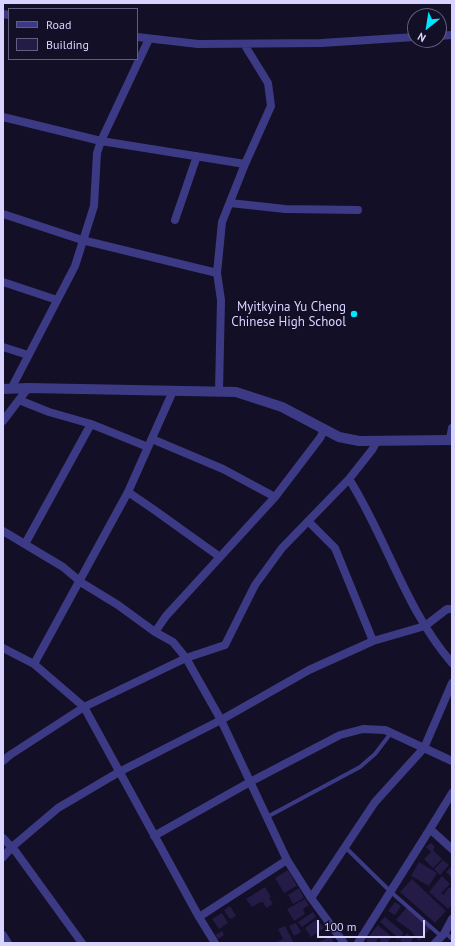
<!DOCTYPE html>
<html>
<head>
<meta charset="utf-8">
<style>
  body { margin:0 }
  #map { position:relative; width:455px; height:946px; overflow:hidden; background:#130f26; font-family:"PT Sans",sans-serif }
  canvas { display:block }
  .frame { position:absolute; inset:0; border:4px solid #d9d4ff; pointer-events:none }
  .legend { position:absolute; left:8px; top:8px; width:130px; height:52px; box-sizing:border-box; background:#130f26; border:1px solid #625e7d; margin:0; padding:5px 7px; list-style:none; font-size:12px; color:#d9d4ff }
  .legend li { display:flex; align-items:center; gap:8px; height:20px }
  .legend b { width:20px; border:1px solid #625e7d }
  .north { position:absolute; left:407px; top:8px; width:40px; height:40px; box-sizing:border-box; background:#130f26; border:1px solid #625e7d; border-radius:50%; rotate:210deg; font-size:11px; font-weight:700; line-height:16px; text-align:center; color:#d9d4ff }
  .north::after { content:''; display:block; margin:auto; width:14px; height:18px; background:#00e5ff; clip-path:polygon(50% 0,100% 100%,50% 72%,0 100%) }
  .scale { position:absolute; left:317px; top:920px; width:108px; height:18px; box-sizing:border-box; border:2px solid #d9d4ff; border-top:0; padding-left:5px; font-size:12px; line-height:14px; white-space:nowrap; color:#d9d4ff; -webkit-text-stroke:3px #130f26; paint-order:stroke }
</style>
</head>
<body>
<div id="map">
<canvas width="455" height="946"></canvas>
<div class="frame"></div>
<ul class="legend">
<li><b style="height:5px;background:#3d3a85"></b>Road</li>
<li><b style="height:11px;background:#241b47"></b>Building</li>
</ul>
<div class="north">N</div>
<div class="scale">100 m</div>
</div>
<script>
const g = document.querySelector('canvas').getContext('2d');
g.lineJoin = 'round';
function fill(path, color) { g.fillStyle = color; g.fill(path, 'evenodd'); }
function stroke(path, color, width, dash) { g.strokeStyle = color; g.lineWidth = width; g.lineCap = dash ? 'butt' : 'round'; g.setLineDash(dash || []); g.stroke(path); }
function drawText(font, color, halo, rows, align = 'center') {
  g.font = font + ' "PT Sans",sans-serif'; g.lineWidth = 3; g.setLineDash([]); g.textBaseline = 'middle'; g.strokeStyle = halo; g.fillStyle = color; for (const [text, x, y, turn = 0] of rows) {
    g.save(); g.translate(x, y); g.rotate((+turn || 0) * Math.PI / 180); g.textAlign = isNaN(turn) ? turn : align; if (halo) g.strokeText(text, 0, 0); g.fillText(text, 0, 0); g.restore();
  }
}
const building = new Path2D(`
  M431 843 435 847 433 850 442 859 433 868 424 859 431 852 426 847Z
  M443 860 449 865 440 875 434 869Z
  M419 862 437 873 429 886 411 876Z
  M452 866V878L446 872Z
  M288 870 297 886 284 893 275 878Z
  M442 876 450 884 441 893 444 895 445 894 444 893 450 887 452 889V905L448 909 429 892Z
  M412 879 446 911 435 923 400 892Z
  M265 887 271 897 269 898 273 904 266 908 263 902H261L252 907 246 899Z
  M299 888 304 898 293 904 288 895Z
  M305 899 309 905 303 909 305 914 294 921 287 909Z
  M395 902 401 906 395 915 388 911Z
  M230 906 236 916 230 919 224 910Z
  M407 907 431 928 419 941 410 930 396 920Z
  M313 912 316 917 302 927 298 922Z
  M222 913 228 923 219 929 212 919Z
  M385 917 404 933 398 940 395 937 396 936 380 922Z
  M317 919 324 928 311 937 305 928Z
  M296 923 301 932 294 936 289 926Z
  M378 925 392 937 387 943H379L381 940 379 938 374 943H369L366 940Z
  M285 926 294 943H275L283 939 278 929Z
  M222 931 224 935 218 939 215 935Z
  M407 933 413 939 410 943H403L400 940Z
  M331 936 334 943H317Z`);
const service = new Path2D(`
  M267 817 360 767 375 754 391 733
  M345 847 391 892 441 936
  M445 932 452 939`);
const minor = new Path2D(`
  M3 14 9 15
  M439 36 452 35
  M137 37 198 44 321 43 415 37
  M3 117 101 141 245 164
  M230 203 285 209 358 210
  M3 214 82 240 217 273
  M175 220 197 156
  M3 282 57 300
  M3 347 28 355
  M11 389 75 266 94 206 97 153 101 141 149 39
  M219 391 221 300 217 273 222 222 245 164 271 106 268 83 244 44
  M19 400 49 412 91 424 148 447
  M3 421 28 388
  M152 439 223 469 275 497
  M450 439 452 428
  M377 441 372 450 349 479C387 539 405 609 452 663
  M128 492 153 509 220 557
  M308 521 335 548 373 641
  M3 531 63 567 82 583 118 605 155 632 173 642 186 658 221 720 287 860 311 898 344 943
  M25 544 91 424
  M155 632 166 616 275 497 320 438 324 430
  M3 648 34 664 84 707 199 917 215 943
  M34 664 128 492 173 391
  M3 761 10 755 84 707 186 658 225 645 255 585 282 548 349 479
  M430 829 452 849
  M154 836 250 782 340 735 363 729 385 730 452 761
  M3 838 16 852 82 943
  M3 857 12 847 58 808 119 772 221 720 309 670 373 641 425 626 447 609H452
  M311 898 375 802 424 748 452 683
  M199 917 287 860
  M3 935 8 943
  M358 943 430 829 452 793
  M435 943 444 934 452 919`);
const tertiary = new Path2D(`
  M3 389 28 388 236 392 282 407 339 437 359 441 452 440`);
const markers = [
  [354,314,4,"#00e5ff"]
];
const poiNames = [
  ["Myitkyina Yu Cheng",346,307],
  ["Chinese High School",346,322]
];
fill(building, '#241b47');
stroke(service, '#3d3a85', 4);
stroke(minor, '#3d3a85', 8);
stroke(tertiary, '#3d3a85', 10);
for (const [x, y, r, color] of markers) { const dot = new Path2D(); dot.arc(x, y, r, 0, 2 * Math.PI); g.fillStyle = color; g.fill(dot); stroke(dot, '#130f26', 1.5); }
drawText('13px', '#d9d4ff', '#130f26', poiNames, 'right');
</script>
</body>
</html>
